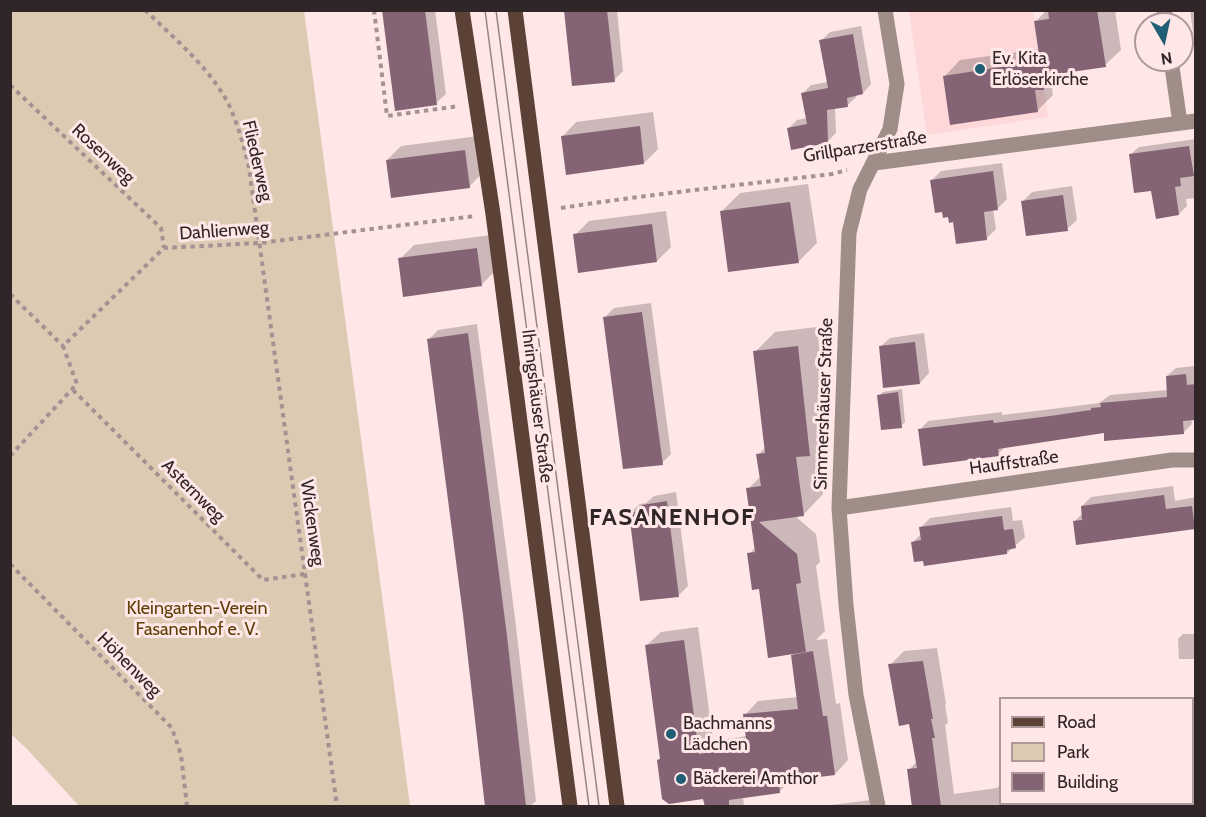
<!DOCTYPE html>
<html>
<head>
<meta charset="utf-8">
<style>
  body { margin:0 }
  #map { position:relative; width:1206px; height:817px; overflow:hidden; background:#ffe6e7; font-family:Cabin,sans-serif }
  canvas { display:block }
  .frame { position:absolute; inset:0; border:12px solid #312627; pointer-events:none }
  .legend { position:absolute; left:999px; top:697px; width:195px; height:108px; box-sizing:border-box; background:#ffe6e7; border:2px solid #ad999a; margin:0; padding:8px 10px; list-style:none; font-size:18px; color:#312627 }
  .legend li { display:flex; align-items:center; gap:12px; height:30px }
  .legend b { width:30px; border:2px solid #ad999a }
  .north { position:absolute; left:1134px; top:12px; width:60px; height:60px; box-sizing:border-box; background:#ffe6e7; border:2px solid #ad999a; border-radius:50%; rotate:171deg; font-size:16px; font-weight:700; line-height:24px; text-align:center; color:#312627 }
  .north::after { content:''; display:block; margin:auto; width:21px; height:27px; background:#1f5e74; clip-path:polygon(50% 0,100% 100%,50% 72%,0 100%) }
</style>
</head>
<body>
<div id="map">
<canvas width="1206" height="817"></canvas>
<div class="frame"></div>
<ul class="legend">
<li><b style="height:8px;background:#5c4136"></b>Road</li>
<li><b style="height:16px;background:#dccab3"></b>Park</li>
<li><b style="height:16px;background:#846375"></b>Building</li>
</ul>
<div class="north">N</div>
</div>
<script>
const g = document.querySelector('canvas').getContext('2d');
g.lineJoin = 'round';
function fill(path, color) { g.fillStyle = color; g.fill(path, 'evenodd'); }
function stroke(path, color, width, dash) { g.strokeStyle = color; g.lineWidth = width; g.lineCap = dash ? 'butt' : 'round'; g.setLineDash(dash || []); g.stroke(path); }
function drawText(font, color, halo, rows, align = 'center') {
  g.font = font + ' Cabin,sans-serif'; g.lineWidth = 6; g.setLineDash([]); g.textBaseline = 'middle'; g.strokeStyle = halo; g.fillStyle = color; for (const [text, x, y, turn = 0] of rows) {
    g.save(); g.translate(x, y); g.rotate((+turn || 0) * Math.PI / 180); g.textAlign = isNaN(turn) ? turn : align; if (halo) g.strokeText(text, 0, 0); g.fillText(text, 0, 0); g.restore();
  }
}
const built = new Path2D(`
  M920 10 1033 11 1048 117 927 135 909 12Z`);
const green = new Path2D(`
  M11 10 304 11 410 806H79L27 749 11 734Z`);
const shadow = new Path2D(`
  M383 10H435L446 94 436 103Z
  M566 10H617L623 71 614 80Z
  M1047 10H1115L1121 50 1105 65 1060 72 1051 81 1053 95 1037 111 945 76 960 60 1040 49 1036 21Z
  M1190 10H1196V37L1194 38Z
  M861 26 871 84 863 93 856 94V97L848 105 835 108 836 133 827 142 789 128 797 120 807 118 803 93 811 85 828 82 821 41 830 32Z
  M653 112 658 149 644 163 562 137 576 122Z
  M479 136 483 172 469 187 387 160 401 146Z
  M1196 139V198L1186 199 1187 206 1179 214 1152 189 1130 155 1139 147Z
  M1002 163 1007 199 997 209H993L996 229 986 239 954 220 931 181 941 171Z
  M808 184 817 243 798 262 721 212 740 193Z
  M1072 186 1077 220 1067 229 1023 201 1032 192Z
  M666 211 671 247 657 261 575 235 589 221Z
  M491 235 495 271 481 285 400 259 414 245Z
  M651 303 671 454 662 463 605 317 614 308Z
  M477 324 516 626 536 801 530 806H487L465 614 429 339 438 330Z
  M817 327 829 434 817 446 823 494 804 514 795 516 816 534 820 562 816 566 825 631 816 640 827 639 836 704 840 703 848 760 835 774 792 779 779 792 743 797 744 806H706L705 797 658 760 661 757 647 645 661 632 698 627 713 741 747 736 745 715 758 701 798 697 792 655 796 652 761 588 749 554 756 547 748 489 761 476 758 455 766 447 755 352 775 332Z
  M924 333 929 373 920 383 880 347 890 338Z
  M1194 366 1196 418 1191 419 1192 424 1183 433 1105 432 1006 446 998 454 920 430 928 421 1002 412V415L1060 408 1099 403 1110 395 1168 390 1167 376 1176 368Z
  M902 389 905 422 901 426 879 396 883 392Z
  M1173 486 1175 501 1196 497 1194 528 1075 521 1083 513 1082 506 1091 497Z
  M676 492 688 586 679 595 630 513 640 504 646 503 654 496Z
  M1011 507 1013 521 1022 520 1025 537 1007 553 913 542 921 534 920 528 930 518Z
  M1183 634H1196V659H1179L1178 639Z
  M937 648 946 704 945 705 948 723 945 725 954 794 997 788 1000 785V804H1192V763H1196V806H918L909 770 917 761 910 722 890 665 904 651Z
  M871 800 872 806H823Z`);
const building = new Path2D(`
  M382 10H425L437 105 395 111Z
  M564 10H607L615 82 572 86Z
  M1048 10H1097L1106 67 1043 76 1044 90H1035L1038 112 950 125 943 76 1040 61 1034 21 1049 19Z
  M853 34 863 94 847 98 848 107 827 110 828 143 791 150 787 128 807 124 801 93 828 88 819 40Z
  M640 126 644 164 566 175 561 136Z
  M1189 146 1194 176 1180 178 1181 186 1175 187 1179 215 1156 219 1151 191 1134 193 1129 154Z
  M465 150 470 188 391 198 386 160Z
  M993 171 998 210 984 212 987 240 956 244 953 222 949 223 948 217 943 218 942 212 935 213 930 180Z
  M1063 195 1068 231 1026 236 1021 201Z
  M790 202 799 263 728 272 720 211Z
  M652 224 657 262 578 273 573 234Z
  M477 248 482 286 403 297 398 258Z
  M642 312 663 465 623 469 603 317Z
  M468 333 507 636 526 807H485L463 615 427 339Z
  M915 342 920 384 883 388 879 346Z
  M798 346 810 456 796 457 804 516 759 522 797 554 801 583 796 584 806 652 768 658 759 589 752 590 747 553 755 552 746 488 761 486 756 454 765 453 753 351Z
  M1186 374 1187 385 1196 384V420L1183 421 1184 434 1104 441V433L998 449 999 456 923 466 918 429 993 420 994 423 1050 416 1091 410V408L1101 407 1100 403 1167 397 1166 376Z
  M898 392 902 428 881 430 877 395Z
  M1164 495 1166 509 1192 506 1195 529 1076 545 1073 521 1082 520 1081 506Z
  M667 501 679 597 640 601 629 513 643 510 642 505Z
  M1002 516 1004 530 1013 529 1016 548 1007 550V554L924 566 923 561 914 562 911 542 921 540 919 527Z
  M684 640 699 754 747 747 743 714 798 709 791 655 813 651 823 716H827L835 775 779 782 780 793 729 800V807H705L703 799 669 804 662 799 657 760 660 759 645 645Z
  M923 661 933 719H931L935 738H932L941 807H912L907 769 917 768 909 724 899 726 888 664Z`);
const path = new Path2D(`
  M145 10C175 39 210 68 229 105 238 125 244 146 249 168L337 806
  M374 10 387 116 459 106
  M10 85 161 228 164 248
  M561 208C651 194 741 185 832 174L847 170
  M10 294 63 346
  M73 390 263 580 305 574
  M10 456 77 384 63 346 164 248 260 243 475 216
  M10 564 172 728 181 755 187 806`);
const street = new Path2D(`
  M1164 10 1166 24
  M1171 60 1180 123
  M874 163 1196 121
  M839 508 1172 460H1196
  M878 806 856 695 846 605 839 508 849 233 860 189 890 129 897 84 885 10`);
const primary = new Path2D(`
  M462 10 493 214 570 806
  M515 10 617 806`);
const tram = new Path2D(`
  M485 10 589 806
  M496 10 599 806`);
const markers = [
  [980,69,6,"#1f5e74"],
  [671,734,6,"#1f5e74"],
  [681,779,6,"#1f5e74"]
];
const poiNames = [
  ["Ev. Kita",992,59],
  ["Erlöserkirche",992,80],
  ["Bachmanns",683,724],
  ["Lädchen",683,745],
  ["Bäckerei Amthor",693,779]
];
const streetNames = [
  ["Grillparzerstraße",865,147,-9],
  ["Rosenweg",103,154,43],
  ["Fliederweg",257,161,77],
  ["Dahlienweg",224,231,-4],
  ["Simmershäuser Straße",824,404,-88],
  ["Ihringshäuser Straße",537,406,83],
  ["Hauffstraße",1014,463,-8],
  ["Asternweg",193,491,45],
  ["Wickenweg",312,523,82],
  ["Höhenweg",129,665,45]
];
const parkNames = [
  ["Kleingarten-Verein",197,609],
  ["Fasanenhof e. V.",197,630]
];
const districtNames = [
  ["FASANENHOF",672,518]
];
fill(built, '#fed7d9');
fill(green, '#dccab3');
fill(shadow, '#0003');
fill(building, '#846375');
stroke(path, '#a49293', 4, [4.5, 4.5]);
stroke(street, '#9e8e87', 15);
stroke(primary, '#5c4136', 15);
stroke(tram, '#958384', 1.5);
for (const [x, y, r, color] of markers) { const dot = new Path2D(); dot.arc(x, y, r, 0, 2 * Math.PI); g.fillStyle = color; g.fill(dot); stroke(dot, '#ffe6e7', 2); }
drawText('18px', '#312627', '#ffe6e7', poiNames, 'left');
drawText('18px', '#312627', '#ffe6e7', streetNames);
drawText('18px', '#5d3d03', '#ffe6e7', parkNames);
g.letterSpacing = '1.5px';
drawText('bold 24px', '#312627', '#ffe6e7', districtNames);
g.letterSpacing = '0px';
</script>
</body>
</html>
